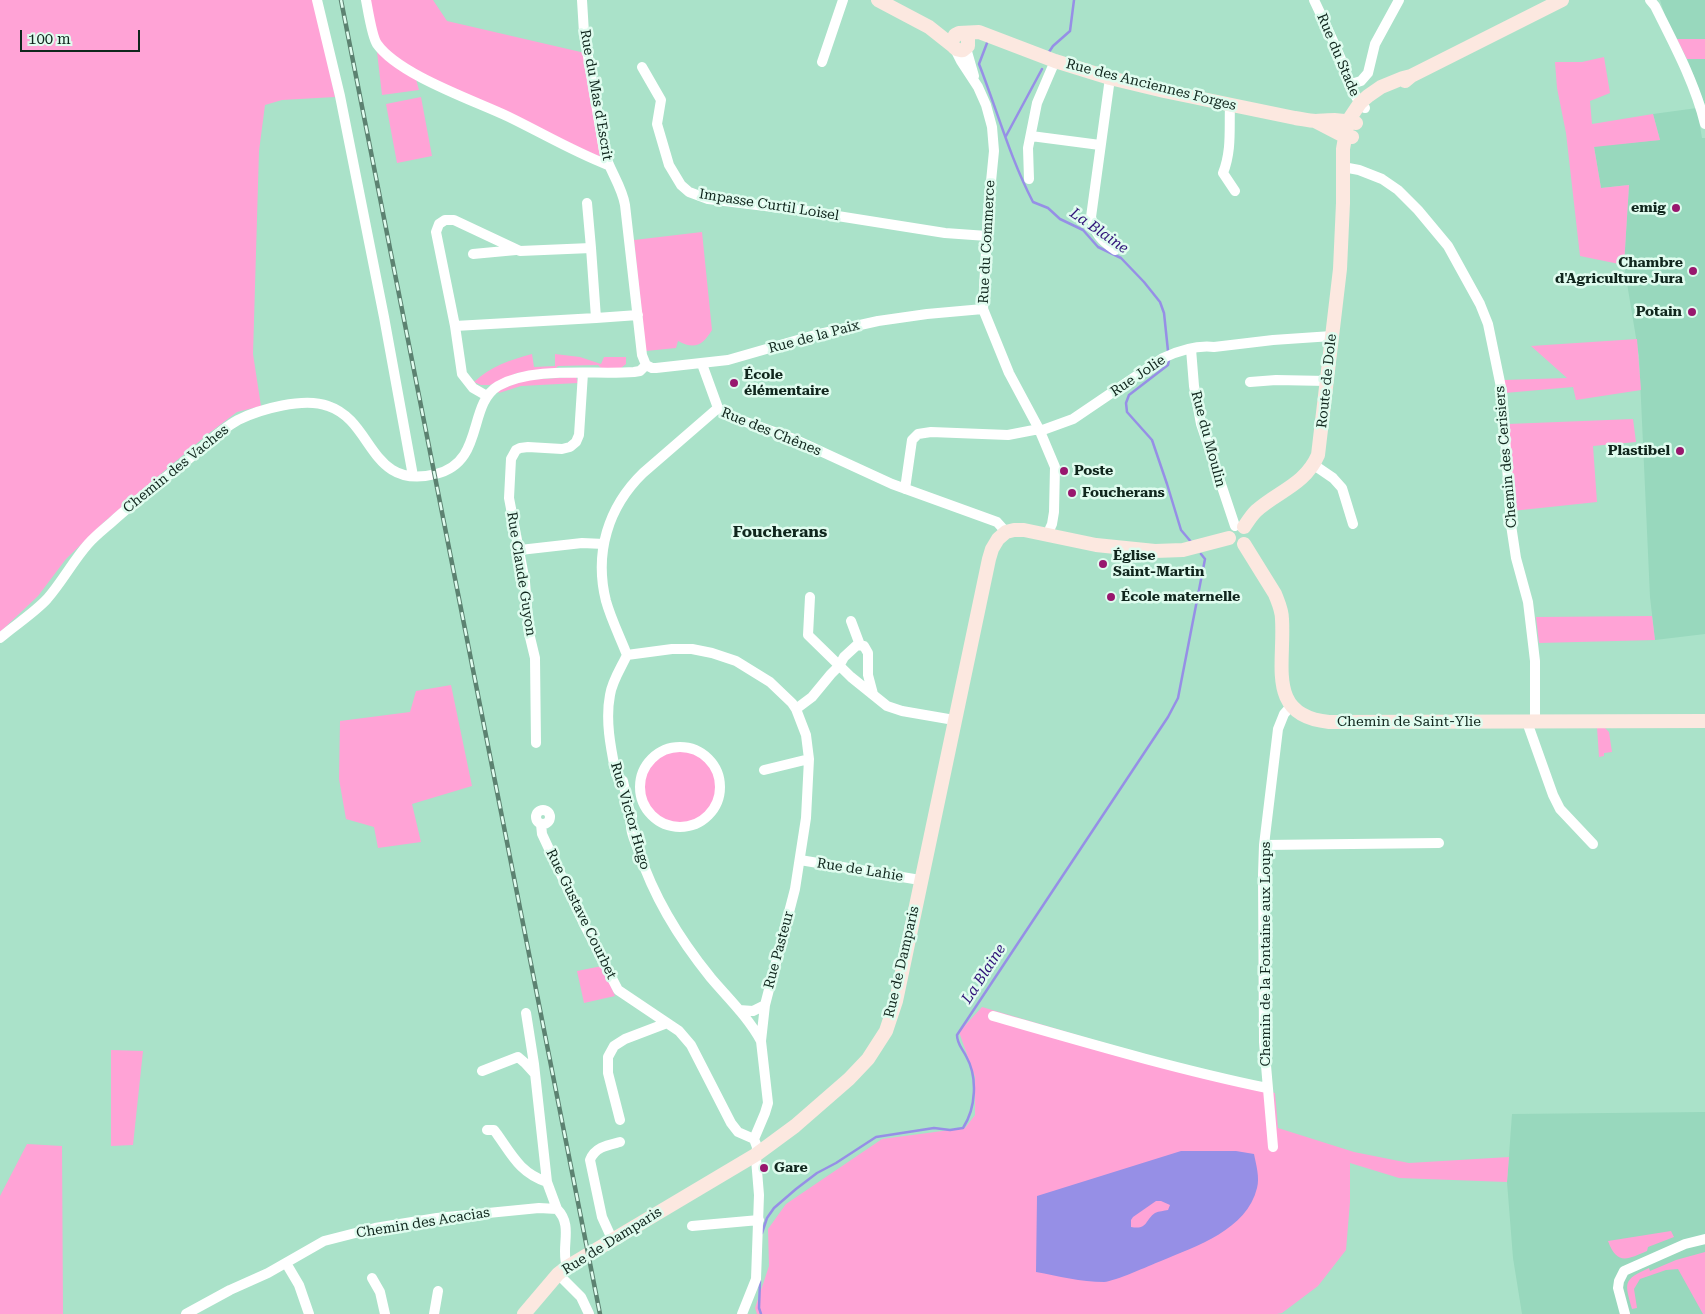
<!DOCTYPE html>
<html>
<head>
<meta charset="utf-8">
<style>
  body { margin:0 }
  #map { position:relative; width:1705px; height:1314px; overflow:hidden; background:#aae2c9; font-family:"Roboto Serif",serif }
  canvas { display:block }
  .scale { position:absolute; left:20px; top:30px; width:120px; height:22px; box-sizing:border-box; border:2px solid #10261d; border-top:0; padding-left:6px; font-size:15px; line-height:18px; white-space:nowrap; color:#10261d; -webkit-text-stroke:4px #e0fcef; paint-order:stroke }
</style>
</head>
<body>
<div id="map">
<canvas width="1705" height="1314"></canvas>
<div class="scale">100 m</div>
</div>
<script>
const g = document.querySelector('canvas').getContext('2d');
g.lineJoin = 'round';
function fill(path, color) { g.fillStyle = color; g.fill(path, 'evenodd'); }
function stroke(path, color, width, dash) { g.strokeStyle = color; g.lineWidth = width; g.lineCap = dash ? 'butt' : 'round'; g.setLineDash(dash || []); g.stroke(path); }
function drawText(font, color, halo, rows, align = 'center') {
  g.font = font + ' "Roboto Serif",serif'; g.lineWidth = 5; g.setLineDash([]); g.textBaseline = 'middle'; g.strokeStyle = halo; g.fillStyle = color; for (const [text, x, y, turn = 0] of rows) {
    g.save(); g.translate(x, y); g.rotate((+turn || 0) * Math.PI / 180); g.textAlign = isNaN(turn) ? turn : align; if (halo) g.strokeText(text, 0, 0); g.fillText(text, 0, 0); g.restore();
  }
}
const built = new Path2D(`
  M1660 0H1705V39H1677L1665 16Z
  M1687 59H1705V107V105Z
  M1697 108 1702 138H1705V634L1655 640 1650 597 1639 356 1624 265 1629 185 1601 188 1594 146 1660 140 1653 114Z
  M1705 1112V1314H1522L1513 1258 1507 1182 1512 1114Z`);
const green = new Path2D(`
  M0 0H314L335 97 282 100 265 105 259 151 253 354 261 406 237 412 208 434 104 522 66 559 38 596 0 632Z
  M366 0H433L447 21 585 53 600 157 433 79 374 46Z
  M1677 39H1705V59H1687Z
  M377 52 416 79 419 90 382 95Z
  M1604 57 1610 93 1590 101 1592 124 1653 114 1660 140 1594 147 1601 188 1629 185 1624 265 1580 256 1566 133 1557 88 1555 62H1582Z
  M421 97 432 156 397 163 386 104Z
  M702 232 712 330C703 345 695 350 678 341L676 348 646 351 634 240Z
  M1637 339 1641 390 1576 400 1573 387 1505 393 1504 380 1567 378 1531 346Z
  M532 354 534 367 555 366V354L580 357 601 364 604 357H626V364L621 368H601L598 365 558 366 555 369 517 373 490 385H481L474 382C491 366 510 360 532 354Z
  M576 377 578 383 521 386 499 393 497 391 525 380Z
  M1633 419 1636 442 1593 446 1597 502 1512 511 1508 424Z
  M1652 616 1655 640 1539 643 1536 617Z
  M451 685 472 786 412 804 421 842 378 848 374 827 346 819 339 779 340 721 410 712 416 691Z
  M1603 726 1609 732 1612 752 1604 753V756L1599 757 1597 727Z
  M643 787a37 37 0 1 1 74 0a37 37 0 1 1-74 0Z
  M602 966 615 996 584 1003 577 971Z
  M982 1007 1275 1093 1278 1128 1354 1152 1409 1163 1509 1157 1507 1182 1399 1178 1350 1163V1202L1346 1250 1318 1286 1282 1313 1277 1314H757L755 1308 769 1266 768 1229 786 1204 882 1139 965 1128 975 1115V1077L959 1032Z
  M111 1050 143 1051 133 1145 111 1146Z
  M27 1144 62 1146 63 1314H0V1196Z
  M1671 1231 1674 1237 1648 1247 1647 1251C1628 1259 1617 1266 1608 1241Z
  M1705 1252V1314H1703L1678 1269 1666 1270 1640 1279 1634 1289 1637 1308 1632 1309C1625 1283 1622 1280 1649 1268L1650 1271 1676 1260Z`);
const water = new Path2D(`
  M1181 1151H1236L1254 1154C1256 1164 1260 1178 1257 1188 1247 1230 1196 1246 1161 1261 1148 1266 1116 1281 1104 1282 1081 1282 1058 1276 1036 1272L1037 1196ZM1156 1201H1161L1170 1205 1168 1210C1164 1211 1159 1211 1155 1213 1144 1221 1148 1230 1131 1227V1220L1133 1217Z`);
const stream = new Path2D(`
  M987 43 979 64C997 110 1010 158 1033 202L1048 208 1060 219 1083 230 1098 247 1121 258 1144 282 1160 302 1164 313 1168 351
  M1049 52 1053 46 1070 31 1074 0
  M1006 136 1042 69
  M1169 360 1168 365 1129 395 1126 403 1127 412 1152 440 1167 484 1181 530 1192 543
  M762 1233 767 1218 774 1208 796 1189 817 1173 836 1163 876 1137 934 1128 950 1130 963 1128C976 1108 978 1077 966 1056 962 1048 957 1044 957 1035L1168 717 1178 698 1205 559 1201 554
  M760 1281 759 1308 761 1314`);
const street = new Path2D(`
  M317 0 340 96 384 317 413 476
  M366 0C368 10 372 37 377 44 399 75 473 100 509 117 542 133 574 152 608 165
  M582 0 584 33 604 151C609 170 622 186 625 205L642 355 646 365
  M1314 0C1324 21 1334 42 1343 64 1349 79 1352 96 1365 108
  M1650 0 1655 6C1674 44 1695 83 1705 124
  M966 48 974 76
  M955 49 961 61 978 87 986 105 992 127 994 151 988 212 983 309 1009 373 1039 429 1055 467 1054 512 1052 524 1047 535
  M822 62 843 0
  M642 67 661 100 657 124 669 165 681 185 689 192 708 199 806 211 945 233 987 236
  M1110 78 1091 217C1095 234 1101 240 1115 250
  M1351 84 1361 81 1368 73 1375 44 1399 0
  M1230 105C1229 129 1232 150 1223 173L1235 191
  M1031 136 1100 145
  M1343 167 1359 170 1382 179 1398 190 1418 210 1448 246 1480 304 1488 324 1502 392 1511 525 1516 558 1528 602 1533 644 1535 661V722
  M1029 179 1028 148 1037 103 1055 61
  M587 203 591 248
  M473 254 516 250
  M596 318 638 315
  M455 326 596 318 591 248 520 251 454 220H445L439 224 436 232 455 326 462 374 473 388 487 396
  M1191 349 1194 386 1201 424 1235 526
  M702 364 718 408
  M646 365 652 368H656L728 360 815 335 878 321 927 314 983 309
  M1250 382 1276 380 1327 381
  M1040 431 1073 419 1163 358C1178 351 1197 345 1214 347L1273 340 1332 336
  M1314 465 1333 478 1342 488 1353 524
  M905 489 912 440 918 434 931 432 1008 435 1039 429
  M520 550 582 543 604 544
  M810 597 808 635 851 677 887 706 902 711 954 720
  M851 621 860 645
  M0 638C15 625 34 613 47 599 62 582 73 561 88 544 95 536 104 529 112 522 135 501 160 482 184 463 202 449 218 431 238 420 260 409 304 397 328 406 374 421 369 491 436 474 485 462 467 405 498 386 533 366 594 375 634 372L640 371 646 365
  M627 655 672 649H692L712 653 736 661 770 682 792 703 796 709 806 735 809 759 806 818 795 889 765 1005 761 1041 768 1103 765 1113 754 1139
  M796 709 812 697 831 674 839 666 844 657 857 645 864 646 868 653V675L873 694
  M1527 722 1553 795 1560 809 1593 844
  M536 743 535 658 529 633 525 582 509 498 511 459 516 450 520 448 528 447 562 449 570 447 576 442 579 435 583 373
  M640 787a40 40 0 1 1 80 0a40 40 0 1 1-80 0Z
  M764 770 809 759
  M536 817a7 7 0 1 1 14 0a7 7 0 1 1-14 0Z
  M541 824 542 834 584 924 618 990 679 1031 691 1045 731 1123 738 1132 754 1139 757 1147 756 1159 759 1195 756 1279 742 1314
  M1264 845 1439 843
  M800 860 920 880
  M739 1010 753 1011 765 1005
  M526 1013 534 1064 547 1182 557 1209
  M993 1016C1084 1042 1175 1069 1267 1088
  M761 1041C748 1017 728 998 711 978 681 941 654 898 639 852 635 841 628 828 632 816L629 809 623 781 618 777 616 774C611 749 605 721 610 695 612 681 621 668 627 655 620 637 611 619 606 601 594 553 608 507 643 473L718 408 729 416 794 439 892 484 997 522 1006 532
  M482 1071 518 1057 525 1063 535 1074
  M620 1120 608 1073V1057L614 1046 625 1039 667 1023
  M487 1130H494L497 1134C512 1155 520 1173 547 1182
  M1273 1147 1264 1042 1263 875 1264 845 1278 729 1284 714 1291 706
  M692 1226 759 1220
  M612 1239 602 1217 590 1160C595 1147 608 1145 620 1142
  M286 1263 299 1285 309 1314
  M558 1274 581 1297 589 1314
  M372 1278 380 1292 385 1314
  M186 1314 230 1290 268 1273 324 1241 375 1228 437 1218 539 1208 557 1209C574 1226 560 1247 567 1267
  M434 1314 438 1291
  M1625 1314 1618 1288 1619 1281 1624 1271 1685 1244 1705 1239`);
const secondary = new Path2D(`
  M878 0 929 27 953 46
  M963 33 968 39V46L963 50C957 51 953 48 952 42L955 35 959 33 979 32 1055 61 1110 78 1164 91 1295 118C1302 119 1309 121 1316 121 1331 120 1341 119 1356 123
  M1405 81 1411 76 1562 0
  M1315 121 1342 135 1352 137
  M1244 527C1248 521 1251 516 1256 511 1278 491 1305 485 1318 455L1340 269 1343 203V149L1348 121 1360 103 1368 96 1381 87 1403 78 1411 76
  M1244 544 1275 594C1278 602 1282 610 1282 619 1285 665 1266 716 1329 722L1705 721
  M524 1314 558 1274 567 1267 757 1154 795 1126 849 1079 868 1059 886 1031 896 1001 989 559 992 549 998 539 1006 532 1014 530H1024L1096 545 1155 551 1183 550 1229 538`);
const rail = new Path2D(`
  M341 0 600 1314`);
const markers = [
  [1676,208,5,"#98176e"],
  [1693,271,5,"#98176e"],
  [1692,312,5,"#98176e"],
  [734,383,5,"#98176e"],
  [1680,451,5,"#98176e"],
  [1064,471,5,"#98176e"],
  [1072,493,5,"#98176e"],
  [1103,564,5,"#98176e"],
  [1111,597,5,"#98176e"],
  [764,1168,5,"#98176e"]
];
const streetNames = [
  ["Rue du Stade",1338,55,67],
  ["Rue des Anciennes Forges",1151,85,14],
  ["Rue du Mas d'Escrit",596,95,80],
  ["Impasse Curtil Loisel",769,205,9],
  ["Rue du Commerce",987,242,-87],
  ["Rue de la Paix",814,337,-15],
  ["Rue Jolie",1138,376,-34],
  ["Route de Dole",1327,381,-84],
  ["Rue des Chênes",771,432,22],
  ["Rue du Moulin",1208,439,75],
  ["Chemin des Cerisiers",1506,457,-95],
  ["Chemin des Vaches",176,469,-39],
  ["Rue Claude Guyon",521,574,81],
  ["Chemin de Saint-Ylie",1409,722],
  ["Rue Victor Hugo",630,816,74],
  ["Rue de Lahie",860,870,9],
  ["Rue Gustave Courbet",581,914,64],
  ["Rue Pasteur",779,950,-75],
  ["Chemin de la Fontaine aux Loups",1266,954,-90],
  ["Rue de Damparis",902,962,-77],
  ["Chemin des Acacias",423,1223,-9],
  ["Rue de Damparis",612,1241,-32]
];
const poiNames = [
  ["emig",1666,208,"right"],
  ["Chambre",1683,263,"right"],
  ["d'Agriculture Jura",1683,279,"right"],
  ["Potain",1682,312,"right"],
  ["École",744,375],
  ["élémentaire",744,391],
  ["Plastibel",1670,451,"right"],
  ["Poste",1074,471],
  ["Foucherans",1082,493],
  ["Église",1113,556],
  ["Saint-Martin",1113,572],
  ["École maternelle",1121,597],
  ["Gare",774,1168]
];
const waterNames = [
  ["La Blaine",1099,231,35],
  ["La Blaine",984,974,-57]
];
const quarterNames = [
  ["Foucherans",780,532]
];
fill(built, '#98d8bd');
fill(green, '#ffa3d6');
fill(water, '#968fe6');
stroke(stream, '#968fe6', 2.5);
stroke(street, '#fff', 10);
stroke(secondary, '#fce8e0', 14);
stroke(rail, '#5c8271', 4.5);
stroke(rail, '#e0fcef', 2.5, [8]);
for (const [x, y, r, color] of markers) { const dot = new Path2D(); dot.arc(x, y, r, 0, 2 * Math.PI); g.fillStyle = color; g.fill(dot); stroke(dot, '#e0fcef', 2); }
drawText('14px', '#10261d', '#e0fcef', streetNames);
drawText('bold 14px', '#10261d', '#e0fcef', poiNames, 'left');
drawText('italic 15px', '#2f1278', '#e0fcef', waterNames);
drawText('bold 16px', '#10261d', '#e0fcef', quarterNames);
</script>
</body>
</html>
